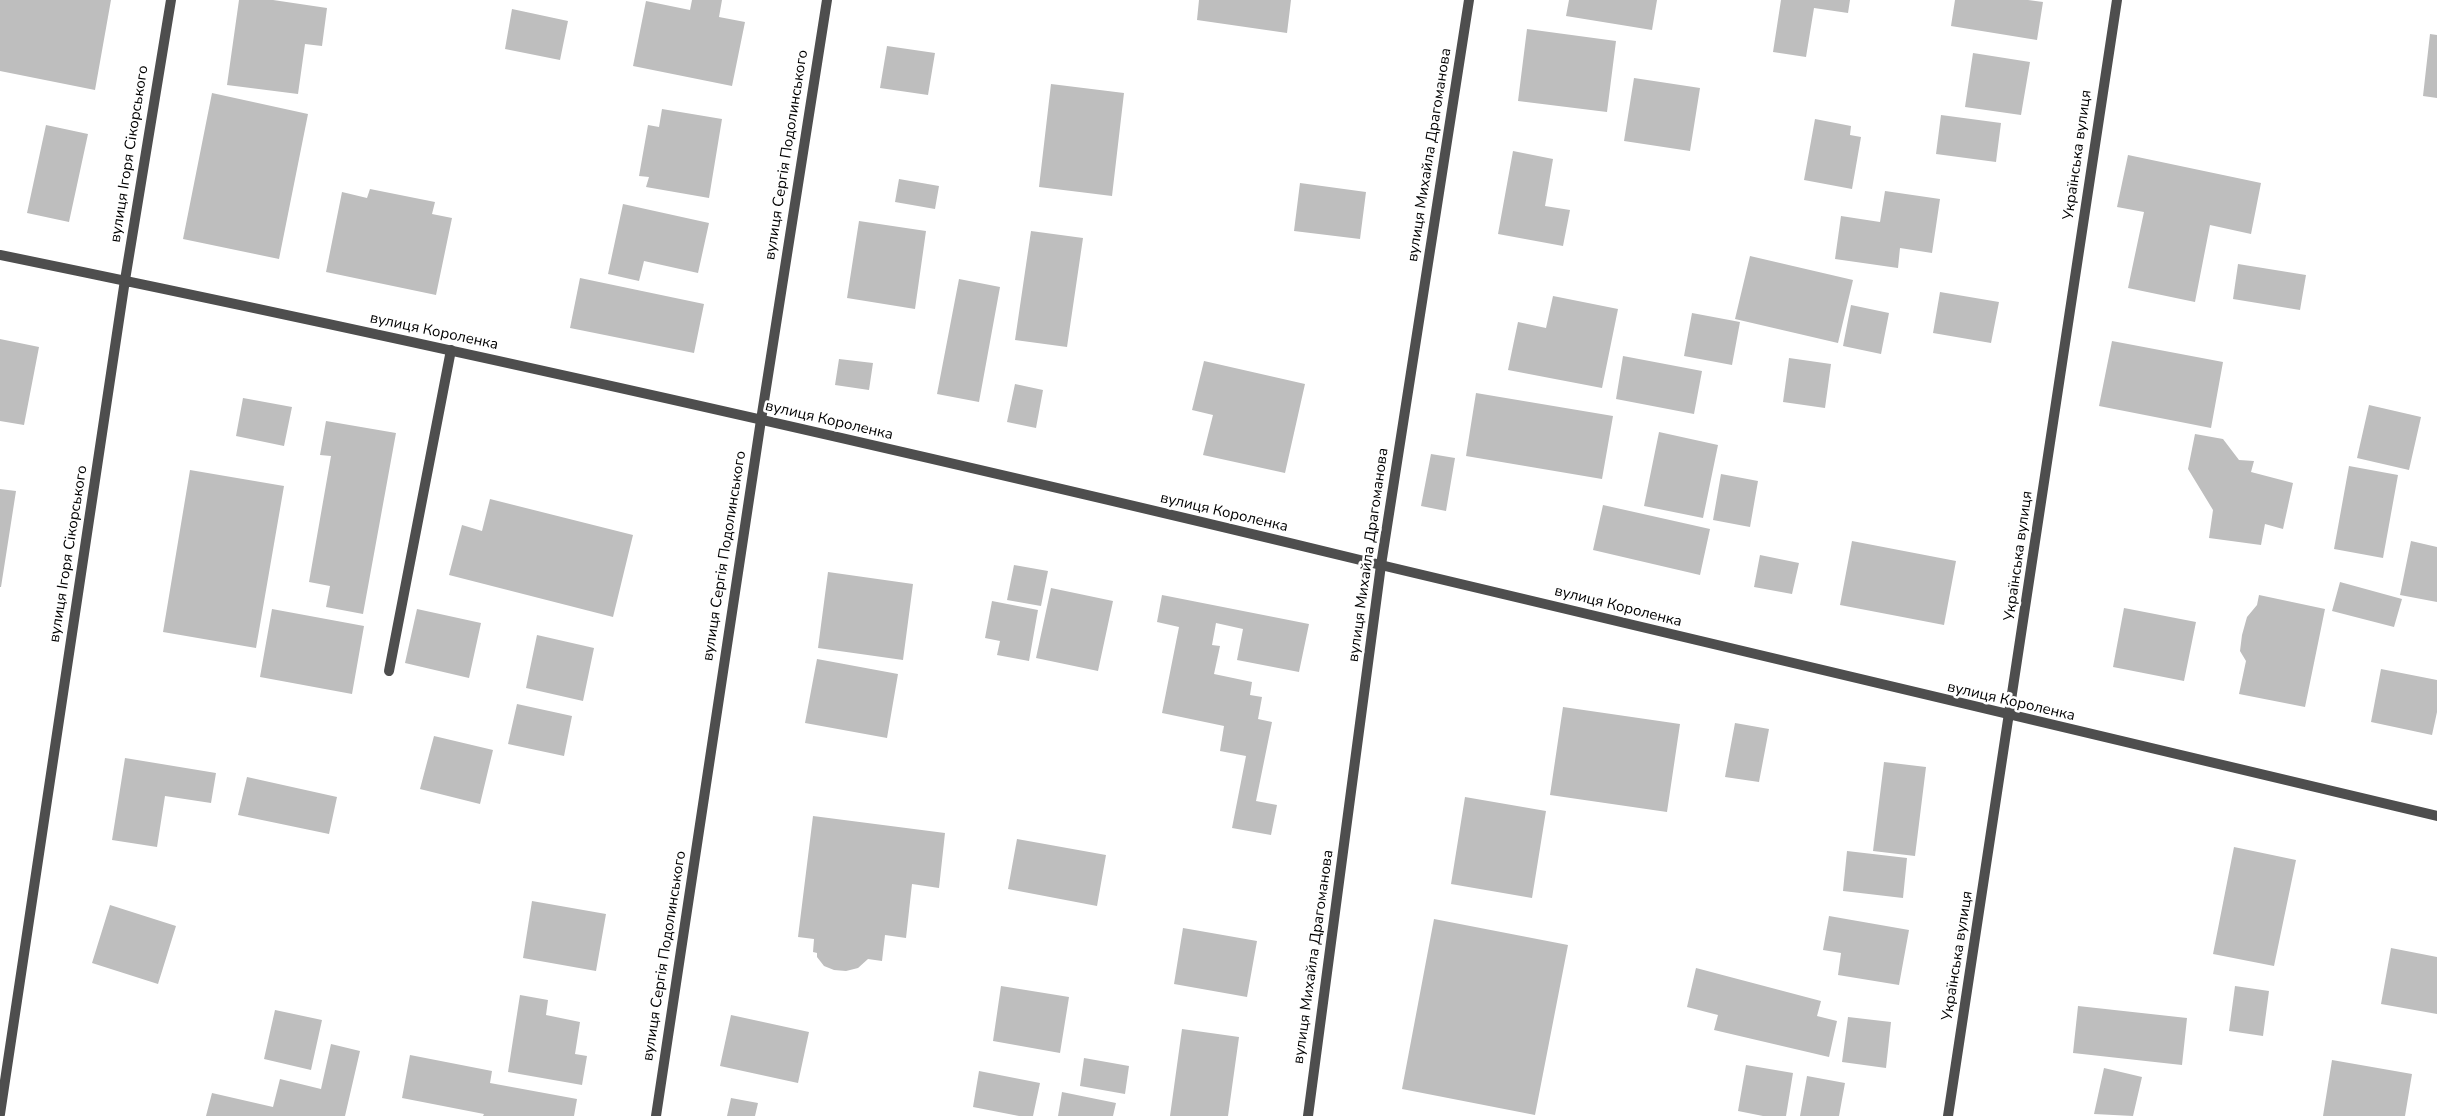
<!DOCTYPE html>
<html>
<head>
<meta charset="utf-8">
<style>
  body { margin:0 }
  canvas { display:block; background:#fff }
</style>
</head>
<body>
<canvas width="2437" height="1116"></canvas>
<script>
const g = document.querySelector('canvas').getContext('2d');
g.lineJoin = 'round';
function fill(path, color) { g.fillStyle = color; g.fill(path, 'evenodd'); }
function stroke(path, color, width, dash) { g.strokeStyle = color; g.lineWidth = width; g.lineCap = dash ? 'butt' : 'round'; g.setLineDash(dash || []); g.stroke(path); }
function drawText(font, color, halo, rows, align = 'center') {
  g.font = font + ' "Nunito Sans",sans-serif'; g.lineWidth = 5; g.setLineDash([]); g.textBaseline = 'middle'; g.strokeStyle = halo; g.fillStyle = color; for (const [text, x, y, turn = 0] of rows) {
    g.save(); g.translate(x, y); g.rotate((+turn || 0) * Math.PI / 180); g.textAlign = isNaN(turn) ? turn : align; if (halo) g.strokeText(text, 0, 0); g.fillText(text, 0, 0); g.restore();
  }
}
const building = new Path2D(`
  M0 0H111L95 90 0 71Z
  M239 0H273L327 8 322 46 305 44 298 94 227 85Z
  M692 0H722L719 17 745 22 732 86 633 66 646 1 690 10Z
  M1199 0H1291L1287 33 1197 20Z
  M1569 0H1657L1652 30 1566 16Z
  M1781 0H1850L1848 13 1814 8 1806 57 1773 52Z
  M1955 0H2028L2043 2 2037 40 1951 26Z
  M512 9 568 21 560 60 505 49Z
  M1527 29 1616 41 1607 112 1518 101Z
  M2430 34 2437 35V98L2423 96Z
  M887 46 935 53 928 95 880 88Z
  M1973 53 2030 62 2021 115 1965 107Z
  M1634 78 1700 88 1690 151 1624 141Z
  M1051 84 1124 93 1112 196 1039 187Z
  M212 93 308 114 279 259 183 239Z
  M662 109 722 119 709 198 646 187 649 177 639 176 648 125 659 127Z
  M1941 115 2001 123 1996 162 1936 154Z
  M1815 119 1851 126 1850 135 1861 137 1852 189 1804 180Z
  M46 125 88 134 69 222 27 213Z
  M1513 151 1553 159 1545 206 1570 210 1563 246 1498 234Z
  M2128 155 2261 183 2251 234 2210 225 2195 302 2128 288 2144 212 2117 207Z
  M899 179 939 186 935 209 895 202Z
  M1300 183 1366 192 1360 239 1294 231Z
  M370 189 435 202 432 214 452 218 436 295 326 272 342 192 367 198Z
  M1885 191 1940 199 1932 253 1900 248 1898 268 1835 259 1841 216 1880 222Z
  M623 204 709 223 698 273 644 261 639 281 608 274Z
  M859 221 926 231 915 309 847 298Z
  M1031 231 1083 238 1067 347 1015 340Z
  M1750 256 1853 280 1838 343 1735 319Z
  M2238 264 2306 275 2300 310 2233 299Z
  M580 278 704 304 694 353 570 328Z
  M959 279 1000 287 979 402 937 394Z
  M1940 292 1999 302 1991 343 1933 333Z
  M1553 296 1618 309 1602 388 1508 370 1518 322 1546 328Z
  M1851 305 1889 313 1881 354 1843 346Z
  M1692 313 1740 322 1732 365 1684 356Z
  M0 339 39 347 24 425 0 421Z
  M2112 341 2223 362 2211 428 2099 406Z
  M1623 356 1702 371 1694 414 1616 399Z
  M1789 358 1831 364 1825 408 1783 402Z
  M839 359 873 363 869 390 835 385Z
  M1204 361 1305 384 1285 473 1203 455 1213 415 1192 410Z
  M1015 384 1043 390 1036 428 1007 422Z
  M1476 393 1613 416 1602 479 1466 456Z
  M243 398 292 407 284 446 236 436Z
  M2369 405 2421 417 2409 470 2357 458Z
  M326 421 396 433 363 614 326 607 330 586 309 582 331 456 320 455Z
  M1659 432 1718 445 1703 518 1644 506Z
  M2195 434 2223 439 2239 460 2254 461 2251 472 2293 483 2283 529 2265 524 2261 545 2209 538 2213 510 2188 469Z
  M1431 454 1455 458 1446 511 1421 506Z
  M2349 466 2398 475 2383 558 2334 549Z
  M190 470 284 486 256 648 163 632Z
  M1721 474 1758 481 1750 527 1713 520Z
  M0 489 16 491 1 587H0Z
  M490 499 633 535 613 617 449 575 462 525 482 531Z
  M1603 505 1710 529 1700 575 1593 550Z
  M1852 541 1956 561 1944 625 1840 605Z
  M2411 541 2437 547V602L2400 595Z
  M1760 555 1799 563 1792 594 1754 587Z
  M1014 565 1048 571 1041 606 1007 600Z
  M828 572 913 584 903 660 818 648Z
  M2340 582 2402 599 2394 627 2332 611Z
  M1051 588 1113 601 1098 671 1036 658Z
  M1162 595 1309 624 1299 672 1237 660 1243 629 1216 623 1212 645 1220 646 1214 674 1252 682 1250 695 1262 697 1258 719 1272 722 1256 801 1277 805 1271 835 1232 828 1246 756 1220 751 1224 726 1162 713 1179 627 1157 622Z
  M2259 595 2325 609 2305 707 2239 694 2246 661 2240 651 2242 635 2247 617 2257 605Z
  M992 601 1038 610 1029 661 997 655 1000 641 985 638Z
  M2124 608 2196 622 2184 681 2113 667Z
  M272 609 364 626 352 694 260 677Z
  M417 609 481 623 469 678 405 663Z
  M537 635 594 648 583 701 526 688Z
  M817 659 898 674 887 738 805 723Z
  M2381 669 2437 680V712L2432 735 2371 722Z
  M517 704 572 716 564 756 508 744Z
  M1563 707 1680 724 1667 812 1550 795Z
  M1735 723 1769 729 1759 782 1725 777Z
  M434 736 493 750 480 804 420 789Z
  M125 758 216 773 211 803 165 796 157 847 112 840Z
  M1884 762 1926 767 1915 856 1873 851Z
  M247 777 337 797 329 834 238 815Z
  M1465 797 1546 811 1532 898 1451 884Z
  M813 816 945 833 939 888 912 884 906 938 885 935 882 961 868 959 858 968 846 971 834 970 824 966 817 957V953L813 952 814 939 798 937Z
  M1017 839 1106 855 1097 906 1008 889Z
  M2234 847 2296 860 2274 966 2213 954Z
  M1847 851 1907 858 1903 898 1843 891Z
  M532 901 606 914 596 971 523 958Z
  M110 905 176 926 158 984 92 963Z
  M1829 916 1909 930 1899 985 1838 975 1841 953 1823 950Z
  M1434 919 1568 945 1535 1115 1402 1089Z
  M1183 928 1257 941 1247 997 1174 984Z
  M2391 948 2437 957V1014L2381 1004Z
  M1696 968 1821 1001 1817 1016 1837 1021 1829 1057 1714 1030 1718 1015 1687 1007Z
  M1001 986 1069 997 1060 1053 993 1041Z
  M2235 986 2269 991 2263 1036 2229 1031Z
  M520 995 548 1000 546 1015 580 1022 575 1054 587 1056 582 1085 508 1072Z
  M2078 1006 2187 1018 2182 1065 2073 1053Z
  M275 1010 322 1020 311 1070 264 1059Z
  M731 1015 809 1032 798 1083 720 1066Z
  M1848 1017 1891 1022 1886 1068 1842 1062Z
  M1182 1029 1239 1037 1228 1116H1170Z
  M331 1044 360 1051 345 1116H206L212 1093 273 1107 280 1079 321 1089Z
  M410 1055 492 1071 490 1083 577 1099 574 1116H483L484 1114 402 1098Z
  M1084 1058 1129 1066 1125 1094 1080 1086Z
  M2332 1060 2412 1074 2405 1116H2323Z
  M1746 1065 1793 1073 1786 1116H1763L1738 1111Z
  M2104 1068 2142 1077 2133 1116 2094 1114Z
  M979 1071 1040 1083 1033 1116H1019L973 1107Z
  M1807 1076 1845 1083 1839 1116H1800Z
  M1062 1092 1116 1103 1113 1116H1058Z
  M731 1098 758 1103 755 1116H727Z`);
const service = new Path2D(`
  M389 671 451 350`);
const minor = new Path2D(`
  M125 280 171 0
  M656 1116 761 420 827 0
  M1308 1116 1381 565 1469 0
  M1948 1116 2117 0`);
const tertiary = new Path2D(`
  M0 255C463 350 925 455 1385 566 1736 651 2086 736 2437 816
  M0 1114 125 280`);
const streetNames = [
  ["вулиця Ігоря Сікорського",130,154,-81],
  ["вулиця Сергія Подолинського",787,155,-81],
  ["вулиця Михайла Драгоманова",1430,155,-81],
  ["Українська вулиця",2078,155,-82],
  ["вулиця Короленка",434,332,12],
  ["вулиця Короленка",829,421,13],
  ["вулиця Короленка",1224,513,13],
  ["вулиця Ігоря Сікорського",69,554,-81],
  ["вулиця Михайла Драгоманова",1369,555,-82],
  ["вулиця Сергія Подолинського",725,556,-81],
  ["Українська вулиця",2019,556,-82],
  ["вулиця Короленка",1618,607,14],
  ["вулиця Короленка",2011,702,13],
  ["вулиця Сергія Подолинського",665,956,-81],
  ["Українська вулиця",1958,956,-81],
  ["вулиця Михайла Драгоманова",1314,957,-82]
];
fill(building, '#bebebe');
stroke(service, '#4e4e4e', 10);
stroke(minor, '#4e4e4e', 10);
stroke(tertiary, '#4e4e4e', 10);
drawText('15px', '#000', '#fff', streetNames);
</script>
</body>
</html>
